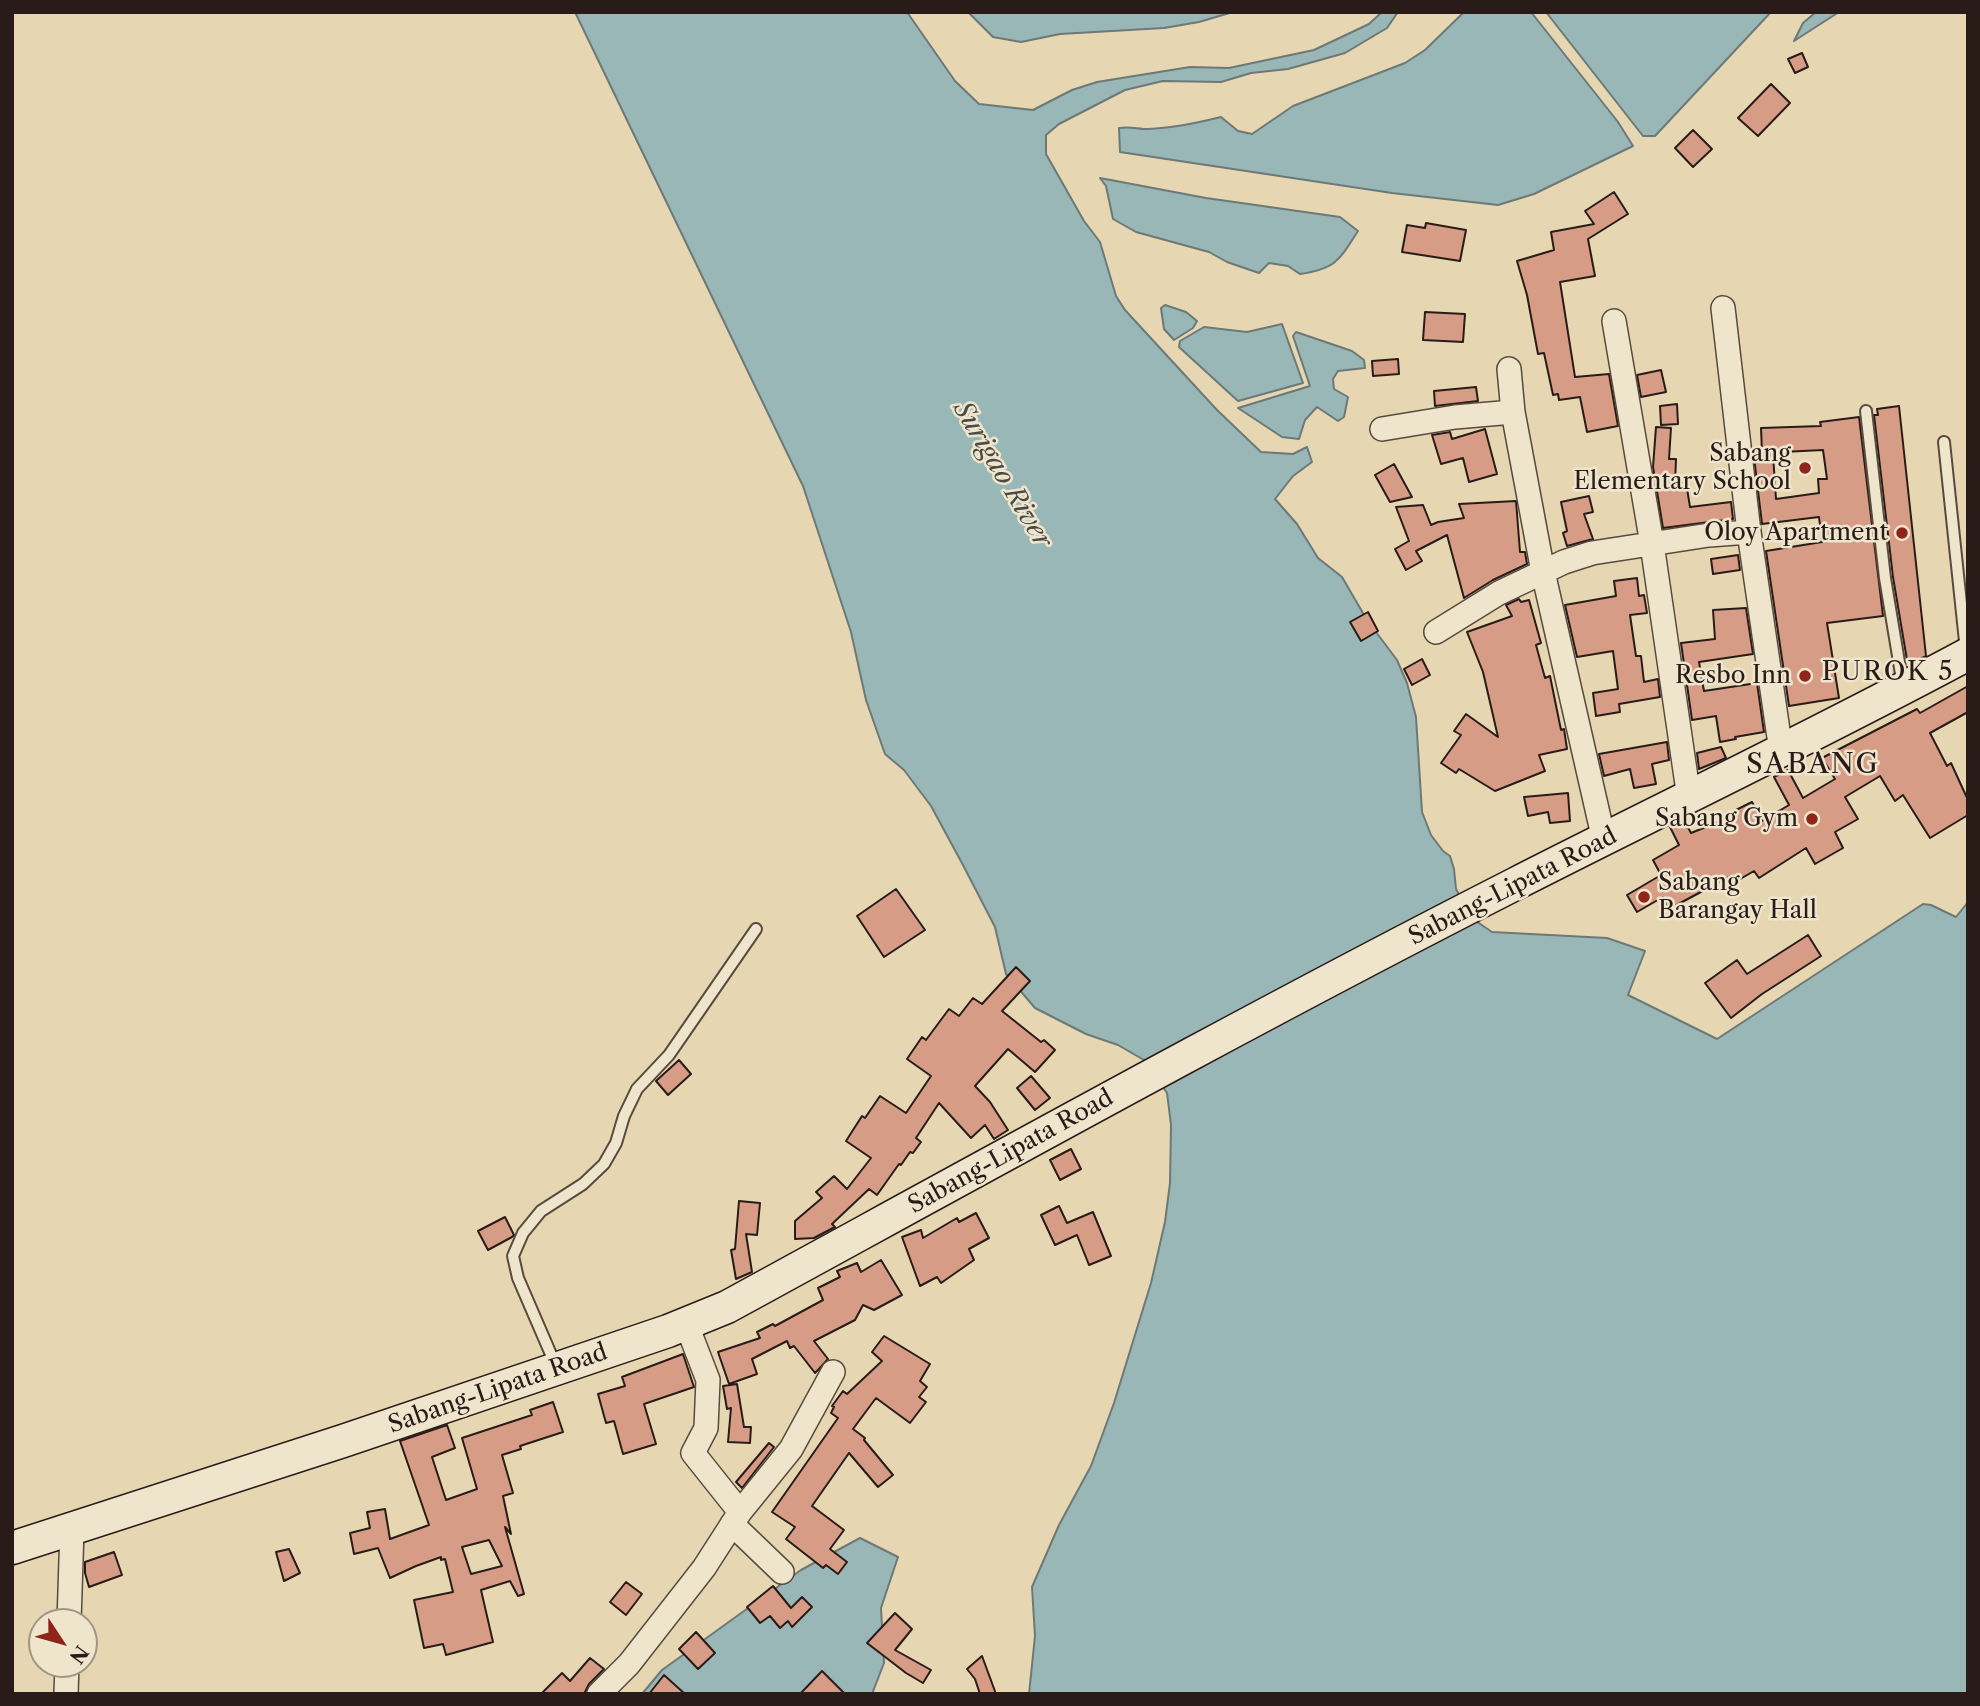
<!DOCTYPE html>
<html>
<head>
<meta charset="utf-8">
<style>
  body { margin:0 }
  #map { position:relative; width:1980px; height:1706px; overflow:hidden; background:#e6d7b2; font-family:"Libre Caslon Text",serif }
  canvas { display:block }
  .frame { position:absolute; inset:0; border:14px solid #291c18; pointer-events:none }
  .north { position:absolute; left:28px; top:1608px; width:70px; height:70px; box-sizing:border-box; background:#efe5cd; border:2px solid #a09585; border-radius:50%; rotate:126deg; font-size:19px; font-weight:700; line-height:28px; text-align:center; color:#291c18 }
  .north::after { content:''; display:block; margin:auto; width:24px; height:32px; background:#8f2418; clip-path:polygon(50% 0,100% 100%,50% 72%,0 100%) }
</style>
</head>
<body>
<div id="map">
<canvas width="1980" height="1706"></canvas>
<div class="frame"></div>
<div class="north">N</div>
</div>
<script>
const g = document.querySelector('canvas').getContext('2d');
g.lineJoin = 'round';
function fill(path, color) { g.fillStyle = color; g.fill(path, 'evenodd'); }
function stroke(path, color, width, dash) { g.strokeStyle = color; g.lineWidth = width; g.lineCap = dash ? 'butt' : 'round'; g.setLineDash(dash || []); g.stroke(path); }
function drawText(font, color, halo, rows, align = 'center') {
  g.font = font + ' "Libre Caslon Text",serif'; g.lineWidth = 5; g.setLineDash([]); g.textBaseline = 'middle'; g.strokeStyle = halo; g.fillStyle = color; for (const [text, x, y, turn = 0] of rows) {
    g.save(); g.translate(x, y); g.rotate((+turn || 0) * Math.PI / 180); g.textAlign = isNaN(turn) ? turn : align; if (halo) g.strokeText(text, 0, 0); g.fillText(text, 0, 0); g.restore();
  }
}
const water = new Path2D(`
  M575 12H907L955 81 979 104 1033 110 1072 90 1097 82 1190 67 1229 68 1314 50 1369 24 1382 12H1398L1387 28 1345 53 1288 69 1251 73 1221 82 1163 81 1125 90 1059 124 1046 135V154L1084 221 1100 242 1116 296 1125 310 1217 410 1261 452 1293 454 1307 447 1312 462 1293 476 1275 499 1297 524 1318 558 1342 577 1367 620 1397 660 1407 683 1416 717 1422 812 1431 835 1443 851 1450 856 1454 869 1456 889 1473 919 1492 932 1607 938 1645 951 1628 995 1717 1039 1923 904 1931 905 1956 917 1968 902V1694H1029L1035 1636 1032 1587 1059 1525 1091 1466 1114 1403 1151 1283 1165 1222 1170 1183 1171 1125 1167 1093 1144 1060 1118 1045 1086 1034 1035 1008 1006 974 995 927 963 865 931 806 904 770 885 754 866 700 851 632 803 486Z
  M968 12H1233L1199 22 1164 28 1060 34 1021 42 993 37Z
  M1464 12H1531L1618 122 1633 146 1534 194 1498 205 1392 193 1120 152 1119 128C1129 126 1138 129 1148 129 1173 128 1197 123 1221 117L1238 131 1252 134 1293 106 1405 63 1425 50Z
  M1546 12H1771L1655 136H1643Z
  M1816 12H1839L1794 41 1803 23Z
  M1100 178 1206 198 1340 217 1358 231C1339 261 1335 269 1300 274L1288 266 1269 263 1259 273 1227 262 1209 252 1136 232 1113 219 1106 186Z
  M1165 305 1186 312 1197 321 1193 328 1174 340 1164 329 1161 308Z
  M1282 324 1303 383 1238 401 1179 347 1180 341 1204 327 1247 332Z
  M1296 332 1352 351 1364 360 1365 368 1338 371 1333 379 1334 389 1348 397 1344 417 1338 421 1317 407 1305 420 1299 439 1282 437 1238 408 1310 386 1293 336Z
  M860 1538 898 1557 881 1608 884 1663 872 1694H642L662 1670 801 1570Z`);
const building = new Path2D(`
  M1802 53 1808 67 1795 73 1788 59Z
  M1771 84 1790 103 1758 136 1738 118Z
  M1693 130 1712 149 1693 167 1675 148Z
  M1614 192 1628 214 1588 239 1595 276 1560 282 1575 377 1609 374 1618 426 1587 432 1580 397 1559 400 1558 394 1553 395 1544 353 1538 354 1527 295 1517 261 1554 250 1551 232 1594 224 1585 211Z
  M1426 223 1466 230 1460 261 1402 252 1407 225 1425 228Z
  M1425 312 1465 314 1463 342 1423 340Z
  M1398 359 1399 374 1373 376 1372 361Z
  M1661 370 1666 392 1641 397 1637 375Z
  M1476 387 1478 401 1435 406 1434 391Z
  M1677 404 1678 424 1661 425 1660 406Z
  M1899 406 1926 656 1920 659 1907 660 1893 577 1874 415H1878L1877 409Z
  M1859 417 1883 616 1827 623 1839 698 1789 706 1766 551 1822 542 1819 517 1762 524 1754 457 1773 455 1776 499 1819 493 1818 479H1827L1823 450 1762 453 1761 428 1821 426 1820 422Z
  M1656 427 1671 428 1669 459H1676L1675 484 1686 482 1690 507 1731 502 1733 519 1663 528 1653 467Z
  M1485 429 1497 474 1469 482 1463 458 1441 464 1432 435 1450 432 1452 439Z
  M1394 464 1412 497 1390 502 1375 475Z
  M1589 496 1593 512 1584 514 1593 539 1567 546 1563 533 1567 531 1561 502Z
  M1516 501 1520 552H1525L1527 564 1493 580 1464 598 1447 535 1416 551 1422 561 1406 570 1395 549 1409 541 1396 507 1423 505 1431 525 1438 522 1464 518 1459 504Z
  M1738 555 1740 570 1713 574 1711 559Z
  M1637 578 1639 596 1644 595 1647 613 1630 615 1636 656H1641L1644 682 1658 679 1660 697 1619 704 1620 712 1596 716 1593 693 1618 689 1613 651 1577 657 1565 605 1616 596 1614 581Z
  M1519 599 1521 602 1529 600 1541 643 1536 645 1545 678 1550 676 1561 730 1564 729 1567 749 1539 755 1545 771 1495 791 1459 769 1456 773 1441 763 1461 735 1454 731 1466 714 1498 737 1483 672 1467 632 1512 616 1506 605Z
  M1746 608 1753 654 1699 662 1704 691 1757 683 1764 732 1735 737 1736 739 1720 742 1716 716 1692 720 1681 643 1715 639 1713 610Z
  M1368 612 1378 631 1361 641 1350 622Z
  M1422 659 1430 675 1412 685 1404 669Z
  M1968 686V712L1930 733 1947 766 1951 763 1968 800V815L1930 838 1903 795 1895 801 1880 776 1845 797 1858 819 1835 832 1843 848 1815 864 1806 848 1759 878 1754 871 1735 882 1731 876 1669 909 1663 897 1637 912 1627 895 1661 875 1653 860 1679 845 1670 827 1684 820 1691 833 1736 815 1734 811 1752 802 1762 821 1789 805 1774 777 1788 770 1803 798 1835 779 1822 758 1917 709 1920 713Z
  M1667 742 1669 760 1652 764 1656 784 1634 788 1630 769 1604 776 1599 754Z
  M1721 747 1726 758 1699 769 1697 753Z
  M1568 793 1570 821 1550 823 1548 812 1528 816 1524 797Z
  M896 889 925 930 884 957 857 916Z
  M1808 935 1821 956 1762 994 1731 1018 1705 983 1737 960 1747 974Z
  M1016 967 1030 981 1002 1011 1041 1042 1044 1040 1055 1050 1035 1072 1008 1049 975 1086 990 1102 1008 1130 994 1139 985 1125 971 1138 939 1103 916 1138 921 1142 913 1153 910 1152 901 1165 899 1164 877 1195 869 1189 832 1224 835 1227 814 1238 795 1239V1221L822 1198 816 1192 834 1176 847 1189 871 1158 846 1141 862 1116 865 1118 880 1096 906 1113 931 1076 907 1059 922 1037 926 1040 949 1009 959 1016 973 998 982 1004Z
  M679 1060 691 1074 668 1095 656 1081Z
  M1031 1076 1050 1098 1035 1110 1017 1088Z
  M1071 1149 1081 1169 1060 1180 1050 1160Z
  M739 1201 760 1203 757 1235 746 1234 752 1272 736 1279 731 1250 735 1249Z
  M1059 1206 1067 1223 1093 1212 1111 1256 1089 1265 1077 1235 1055 1245 1041 1215Z
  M976 1213 989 1238 969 1249 974 1260 941 1283 937 1277 920 1286 902 1237 921 1230 923 1238 957 1218 959 1222Z
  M505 1217 514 1235 512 1237 488 1250 478 1231Z
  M881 1260 902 1295 874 1310 863 1305 855 1320 814 1341 828 1359 818 1370 815 1373 794 1346 790 1348 787 1341 752 1359 757 1374 729 1384 718 1352 760 1338 757 1332 773 1324 775 1326 823 1300 818 1288 840 1277 837 1271 857 1263 861 1272Z
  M884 1336 930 1364 920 1381 927 1387 919 1397 926 1402 910 1423 876 1398 853 1429 865 1438 864 1440 893 1475 878 1487 849 1453 812 1506 844 1530 830 1549 847 1562 838 1574 826 1565 823 1568 786 1539 795 1527 772 1512 838 1418 831 1413 834 1407 832 1406 843 1391 847 1394 882 1361 872 1352Z
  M683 1354 694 1387 644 1404 656 1444 623 1454 614 1421 606 1423 598 1394 625 1386 622 1377Z
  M737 1384 744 1427H751L750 1443 728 1442 731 1408 727 1409 723 1386Z
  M553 1402 563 1432 520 1446 521 1449 502 1455 513 1493 503 1496 511 1534 505 1527 524 1594 518 1596 510 1581 481 1590 493 1642 446 1655 443 1644 424 1648 414 1600 453 1592 445 1559 441 1560V1557L416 1566 390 1578 378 1548 354 1554 350 1533 370 1528 367 1512 385 1509 390 1539 429 1525 400 1441 447 1425 455 1448 432 1457 446 1500 477 1489 462 1438 532 1415 530 1410ZM489 1540 502 1566 471 1574 462 1547Z
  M769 1443 774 1447 742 1488 736 1482Z
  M289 1549 300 1573 284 1581 276 1552Z
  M114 1552 122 1575 89 1587 85 1573V1562Z
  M626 1582 642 1594 626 1615 610 1602Z
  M773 1586 791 1608 802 1597 812 1607 792 1627 788 1621 780 1628 770 1616 760 1623 747 1607Z
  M895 1613 912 1629 895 1650 931 1670 923 1683 906 1673 867 1643Z
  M696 1632 715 1653 698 1669 679 1649Z
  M982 1656 996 1694H980L975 1679 967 1669Z
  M590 1658 604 1669 589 1684 584 1694H541L562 1673 570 1681Z
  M822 1671 845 1694H800Z
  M664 1675 685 1694H649Z`);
const lane = new Path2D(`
  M1866 411 1885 578 1903 686
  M1944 442 1966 651
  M556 1366 518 1278 513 1256 523 1233 541 1211 583 1184 604 1164 616 1143 624 1116 637 1089 669 1055 756 929`);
const street = new Path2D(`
  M1723 308 1749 532 1781 751
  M1614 321 1652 544 1689 798
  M1509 369 1513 412 1543 572 1604 840
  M1382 429 1455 417 1513 412
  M1436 632 1499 593 1564 562 1592 553 1709 535 1749 532
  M686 1323 708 1380 706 1428 693 1453 740 1512
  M732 1524 782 1572
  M69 1622 72 1529
  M66 1694 67 1664
  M599 1694 629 1664 704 1568 740 1512 791 1449 833 1372`);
const secondary = new Path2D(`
  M12 1548 343 1441 668 1331 727 1307C989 1164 1250 1019 1515 884 1666 807 1819 734 1968 654`);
const markers = [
  [1805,468,7,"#8f2418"],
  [1902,533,7,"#8f2418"],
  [1805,676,7,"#8f2418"],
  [1812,819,7,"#8f2418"],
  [1644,897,7,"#8f2418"]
];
const poiNames = [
  ["Sabang",1791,454],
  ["Elementary School",1791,482],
  ["Oloy Apartment",1888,533],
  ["Resbo Inn",1791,676],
  ["Sabang Gym",1798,819],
  ["Sabang",1658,883,"left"],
  ["Barangay Hall",1658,911,"left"]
];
const streetNames = [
  ["Sabang-Lipata Road",1513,887,-27],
  ["Sabang-Lipata Road",1011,1152,-29],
  ["Sabang-Lipata Road",498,1389,-19]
];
const waterNames = [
  ["Surigao River",1002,475,59]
];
const neighbourhoodNames = [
  ["PUROK 5",1888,672]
];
const quarterNames = [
  ["SABANG",1813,765]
];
fill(water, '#99b7b6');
stroke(water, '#6c7977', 2);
fill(building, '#d69c86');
stroke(building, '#291c18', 2);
stroke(lane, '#584b3e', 14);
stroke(street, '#584b3e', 26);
stroke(secondary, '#291c18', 35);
stroke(lane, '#efe5cd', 10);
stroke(street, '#efe5cd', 23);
stroke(secondary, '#efe5cd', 32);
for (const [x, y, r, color] of markers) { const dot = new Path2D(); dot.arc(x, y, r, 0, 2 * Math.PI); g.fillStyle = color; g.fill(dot); stroke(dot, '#efe5cd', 2.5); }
drawText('24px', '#291c18', '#efe5cd', poiNames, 'right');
drawText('24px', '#291c18', '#efe5cd', streetNames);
drawText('italic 26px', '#4b4a47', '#efe5cd', waterNames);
g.letterSpacing = '2px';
drawText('26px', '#291c18', '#efe5cd', neighbourhoodNames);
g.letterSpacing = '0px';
g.letterSpacing = '2px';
drawText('28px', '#291c18', '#efe5cd', quarterNames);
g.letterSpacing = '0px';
</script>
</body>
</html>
